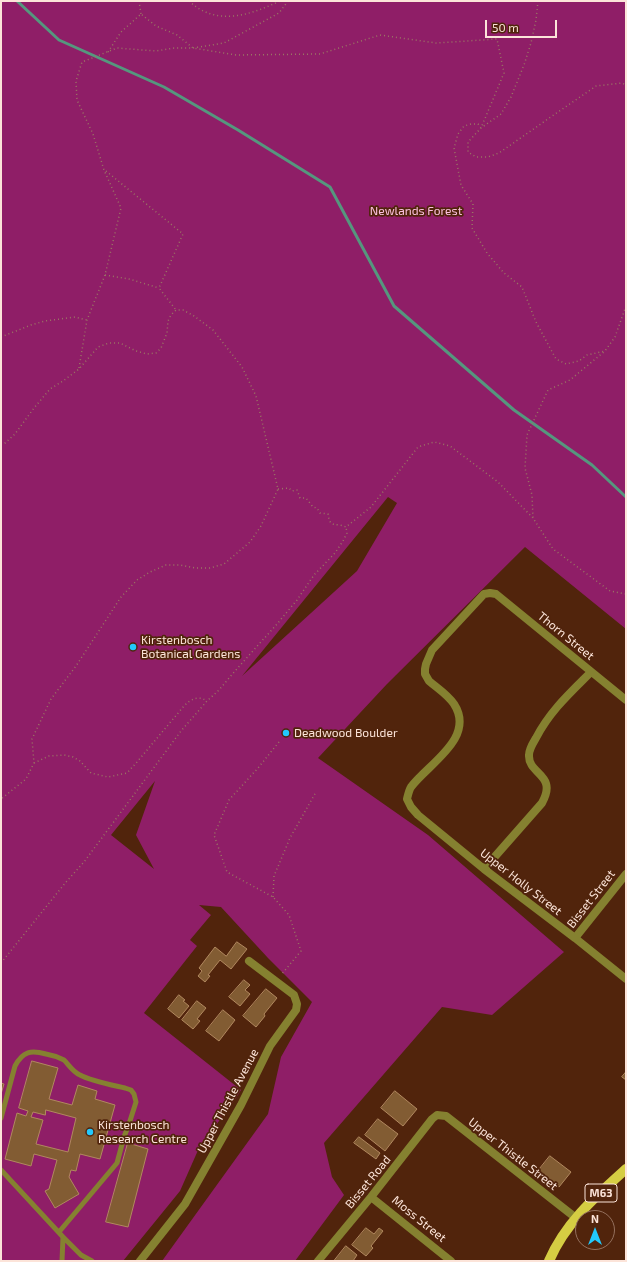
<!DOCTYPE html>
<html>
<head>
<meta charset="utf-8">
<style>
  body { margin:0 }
  #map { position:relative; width:627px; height:1262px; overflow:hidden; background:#51240c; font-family:"Exo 2",sans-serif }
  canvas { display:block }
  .frame { position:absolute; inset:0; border:2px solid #fce4d9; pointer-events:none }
  .north { position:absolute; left:575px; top:1210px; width:40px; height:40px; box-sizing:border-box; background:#51240c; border:1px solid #95715e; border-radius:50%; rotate:0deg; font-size:11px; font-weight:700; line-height:16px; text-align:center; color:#fce4d9 }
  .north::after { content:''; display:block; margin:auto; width:14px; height:18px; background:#22c9fd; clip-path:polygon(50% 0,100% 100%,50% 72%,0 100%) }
  .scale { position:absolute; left:485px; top:20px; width:72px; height:18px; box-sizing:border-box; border:2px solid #fce4d9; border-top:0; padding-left:5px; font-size:12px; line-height:14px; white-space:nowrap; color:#fce4d9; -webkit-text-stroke:3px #51240c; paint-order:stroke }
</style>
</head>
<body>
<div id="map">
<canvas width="627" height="1262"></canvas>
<div class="frame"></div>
<div class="north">N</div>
<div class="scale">50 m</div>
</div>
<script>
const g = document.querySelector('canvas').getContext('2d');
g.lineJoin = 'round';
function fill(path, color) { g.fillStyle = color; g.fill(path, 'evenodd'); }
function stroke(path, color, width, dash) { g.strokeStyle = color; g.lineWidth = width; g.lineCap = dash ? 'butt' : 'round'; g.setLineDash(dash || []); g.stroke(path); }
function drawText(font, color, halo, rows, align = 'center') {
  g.font = font + ' "Exo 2",sans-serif'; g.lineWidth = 3.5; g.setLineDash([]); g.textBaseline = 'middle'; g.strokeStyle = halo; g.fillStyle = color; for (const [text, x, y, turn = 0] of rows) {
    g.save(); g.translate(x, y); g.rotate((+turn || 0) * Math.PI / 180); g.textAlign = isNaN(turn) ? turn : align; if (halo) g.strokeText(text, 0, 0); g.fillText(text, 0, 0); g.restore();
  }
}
const green = new Path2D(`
  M1 1H626V629L525 547 387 684 318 758 428 835 564 952 492 1015 442 1007 324 1143 332 1177 344 1195 295 1261H162L268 1114 281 1057 312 1002 268 958 221 907 199 905 211 915 190 940 197 946 144 1013 241 1090 236 1098 199 1148 180 1191 123 1261H1ZM388 497 397 503 357 571 242 676ZM155 781 136 835 154 869 111 835Z`);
const stream = new Path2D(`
  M17 1 59 40 164 87 238 130 330 187 394 306 514 410 592 465 626 497`);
const building = new Path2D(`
  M237 942 247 949 231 969 220 960 208 975 210 976 205 982 198 976 202 971 199 968 215 947 226 956Z
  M244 980 250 985 245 990 250 994 240 1006 229 997Z
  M266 989 277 998 264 1014 265 1016 256 1027 243 1016Z
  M179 995 185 1000 183 1001 189 1006 179 1018 168 1009Z
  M197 1001 206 1008 197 1019 200 1021 193 1029 182 1020Z
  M223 1010 235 1020 219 1041 206 1031Z
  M32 1061 58 1068 49 1099 72 1105 78 1085 97 1091 95 1099 115 1105 100 1159 80 1154 76 1171 71 1170 69 1177 79 1194 55 1208 45 1191 49 1189 57 1160 34 1154 31 1166 5 1159 17 1113 26 1116 28 1111 19 1108ZM46 1110 76 1118 68 1152 36 1144 43 1120 31 1117 33 1112 45 1115Z
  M626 1072V1080L622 1077Z
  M1 1083 4 1084 1 1094Z
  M395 1091 417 1109 403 1126 381 1108Z
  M378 1119 398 1134 385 1151 365 1135Z
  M359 1137 380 1153 376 1159 354 1143Z
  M128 1143 148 1149 128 1227 106 1222Z
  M550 1156 571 1172 559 1187 538 1171Z
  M366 1228 374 1234 379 1228 383 1231 371 1246 373 1248 366 1256 352 1245Z
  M346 1246 357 1255 353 1261H334Z`);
const path = new Path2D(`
  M139 1 141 14
  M189 1C217 27 250 15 280 1
  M538 1 536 20 531 43 524 65 511 97 501 114 481 128 468 142V152L476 157H488L499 153 545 121 596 86 622 83 626 85
  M108 52 121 32 141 14 156 26 177 35 193 48 236 55 320 54 380 35 436 43 497 39 504 73 481 128 478 124H471L464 126 458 134 454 148 461 185 473 204 472 228 487 253 504 273 522 287 536 322 556 359 566 364 579 361 587 355 605 351
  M106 171 183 234 159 288 176 310
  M105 275 129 279 159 288
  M626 306 615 337 605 351 570 380 548 390 527 435 525 468 532 495 533 518 553 549 610 591 626 594
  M1 337 31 325 45 321 75 317 87 320
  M79 368 87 320 105 275 121 208 104 170 93 134 77 100 76 81 82 62 117 48 156 51 174 48H193L224 43 279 13 288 1
  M1 444H4L15 434 34 408 50 389 63 381 79 369 98 347 109 343H120L136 351 147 354 156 353 161 348 167 333 168 321 171 315 176 310H183L194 316 213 330 242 367 256 396 278 489 261 526 250 542 224 564 210 568H195L180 565H166L150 572 137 580 121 597 76 666 51 699 32 739 34 763 26 779 1 799
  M278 489 289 488 292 491 297 490 300 498H306L313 507 317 508 320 513 328 514C330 529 335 522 346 527L371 507 418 447 434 442 450 446 498 482 533 518
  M279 742 258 768 229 800 214 835 227 872 273 897 289 915 301 951 281 975
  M34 763 49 756 64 755 73 757 80 761 91 773 108 777 127 773 137 762 184 706C191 699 198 695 207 701
  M273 897 274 876 290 838 316 792
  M1 963 66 882 84 862 181 731 207 701 219 690 235 671 277 624 297 600 314 575 335 553 343 541 347 533 346 527`);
const service = new Path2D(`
  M1 1118 15 1066C23 1051 31 1050 46 1054 52 1055 58 1057 64 1060 69 1065 73 1072 80 1075 91 1081 112 1085 125 1088L131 1090 134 1094 136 1102 129 1124 124 1137 117 1163 59 1232
  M1 1170 63 1237 81 1255 92 1261
  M62 1261 63 1237`);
const minor = new Path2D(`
  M626 700 496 594 490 593 484 594 432 650 426 664 425 669V674L429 681C437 688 447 694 454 704 476 738 428 764 411 787 409 790 408 795 407 799L411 807 418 815 484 869 575 938 626 979
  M484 869 542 803C558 774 528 775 529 755 529 749 533 743 536 738 550 711 570 693 591 672
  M575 938 626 874
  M371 1197 451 1261
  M140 1261 185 1204 241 1105 270 1046 296 1010 297 1004 294 995 249 961
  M318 1261 371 1197 432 1119 437 1115 446 1116 576 1218`);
const primary = new Path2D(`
  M549 1261C565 1223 596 1196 626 1169`);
const markers = [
  [133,647,4,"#22c9fd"],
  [286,733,4,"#22c9fd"],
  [90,1132,4,"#22c9fd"]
];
const shields = [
  [601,1193,32]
];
const shieldNames = [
  ["M63",601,1193]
];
const parkNames = [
  ["Newlands Forest",416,211]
];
const streetNames = [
  ["Thorn Street",566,636,39],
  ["Upper Holly Street",521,882,38],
  ["Bisset Street",591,899,-52],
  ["Upper Thistle Avenue",228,1101,-62],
  ["Upper Thistle Street",513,1154,38],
  ["Bisset Road",368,1182,-51],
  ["Moss Street",419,1219,39]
];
const poiNames = [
  ["Kirstenbosch",141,640],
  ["Botanical Gardens",141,654],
  ["Deadwood Boulder",294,733],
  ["Kirstenbosch",98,1125],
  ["Research Centre",98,1139]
];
fill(green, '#8f1e67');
stroke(stream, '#55977e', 3);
fill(building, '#825c33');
stroke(building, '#b1885f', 1);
stroke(path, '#9a7664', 1.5, [1, 3]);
stroke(service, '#858130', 5);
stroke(minor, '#858130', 8);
stroke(primary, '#d5cd43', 10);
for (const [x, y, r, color] of markers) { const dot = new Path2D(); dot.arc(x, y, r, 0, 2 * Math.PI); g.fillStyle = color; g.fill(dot); stroke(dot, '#51240c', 1.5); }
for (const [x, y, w] of shields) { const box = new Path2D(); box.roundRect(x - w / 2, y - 9, w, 18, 3); g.fillStyle = '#51240c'; g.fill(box); stroke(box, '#fce4d9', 1); }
drawText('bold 11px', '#fce4d9', null, shieldNames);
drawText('12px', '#fcc0df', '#51240c', parkNames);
drawText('12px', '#fce4d9', '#51240c', streetNames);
drawText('12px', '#fce4d9', '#51240c', poiNames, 'left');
</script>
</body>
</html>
